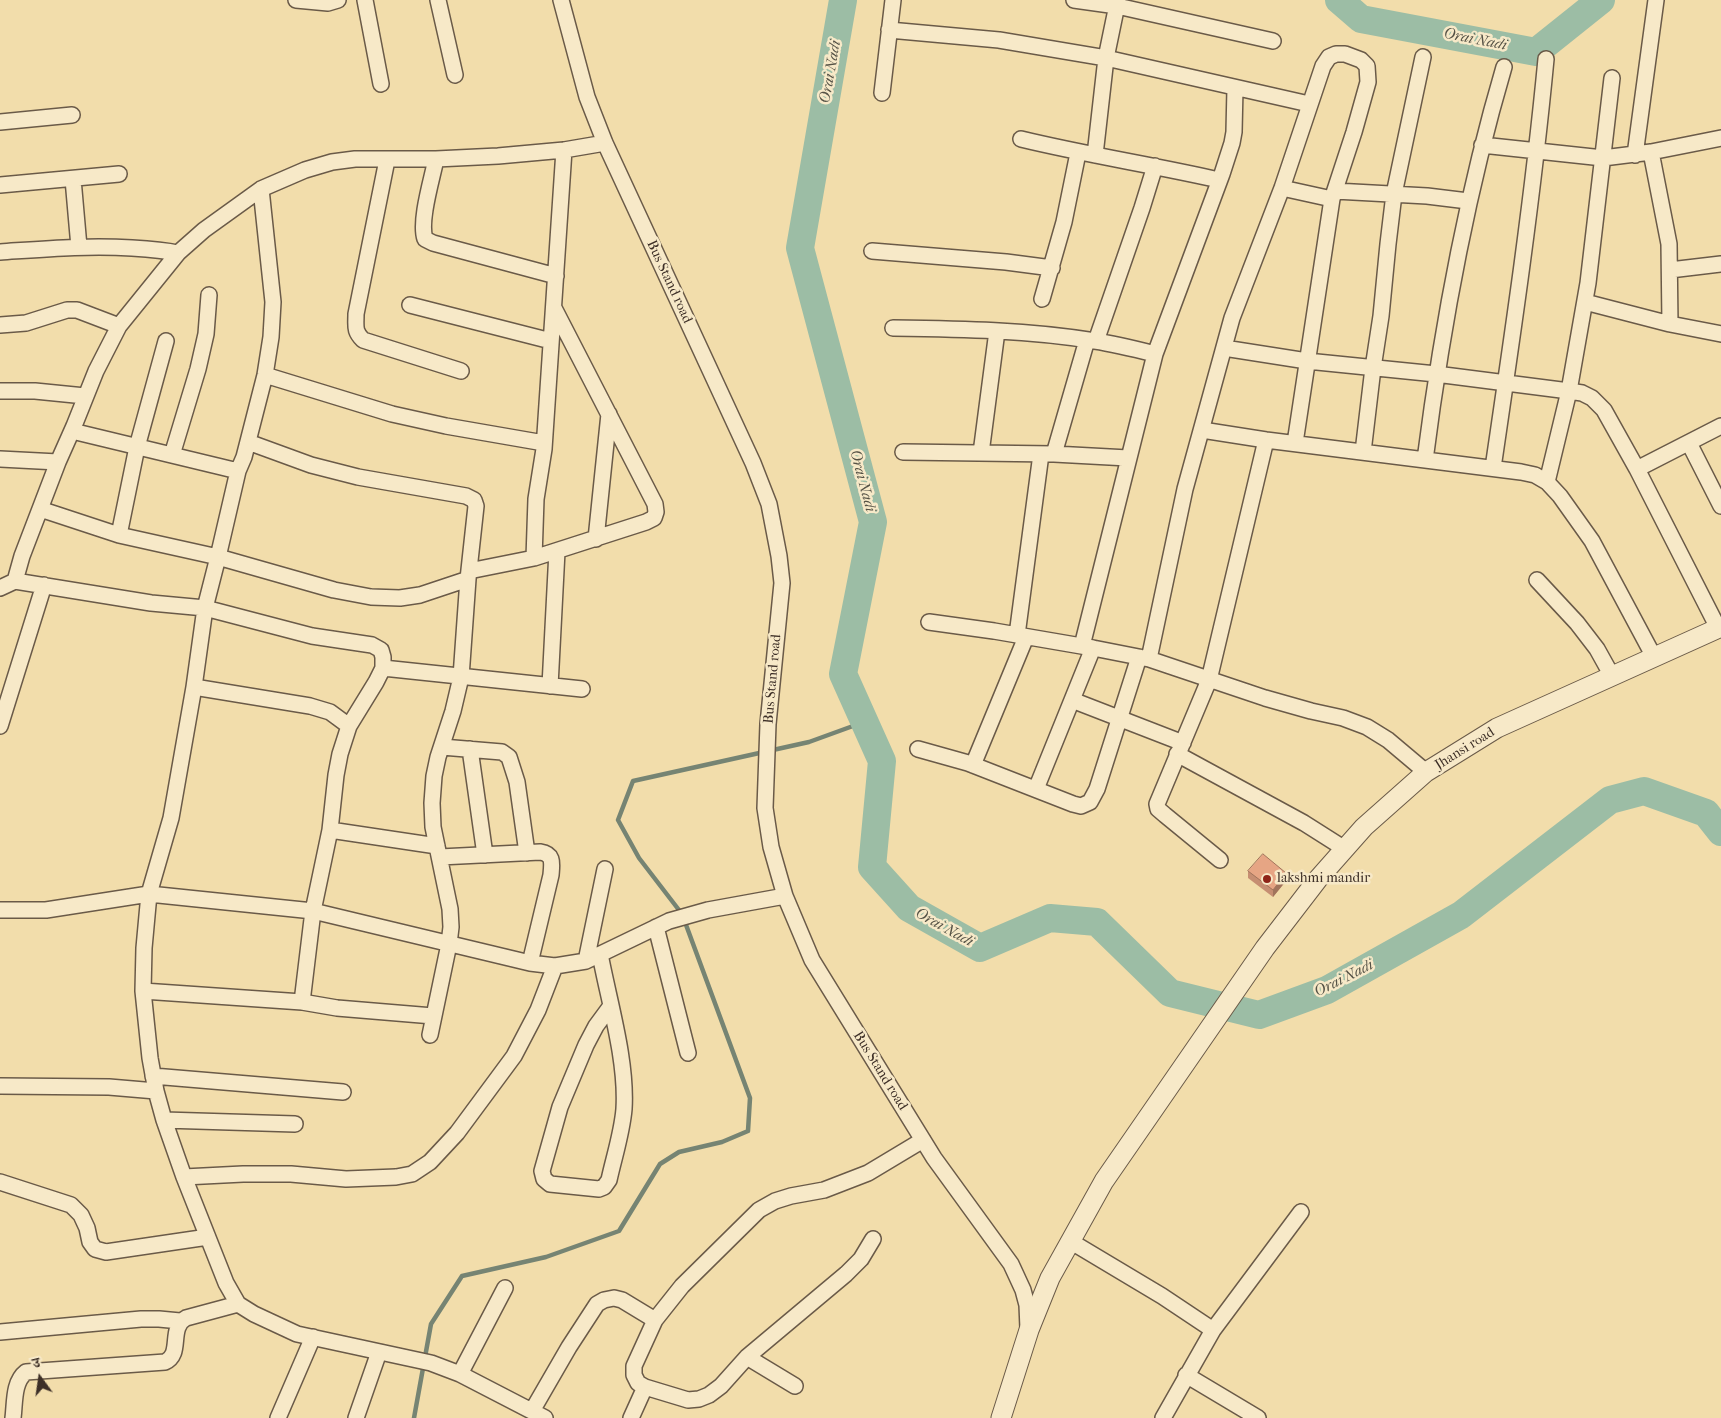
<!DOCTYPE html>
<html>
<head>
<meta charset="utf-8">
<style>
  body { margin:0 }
  #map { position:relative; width:1721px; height:1418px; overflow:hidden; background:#f2ddab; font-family:"IM FELL French Canon","Noto Serif Devanagari",serif }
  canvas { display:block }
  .north { position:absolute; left:15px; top:1353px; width:50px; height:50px; -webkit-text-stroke:4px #f7e9c8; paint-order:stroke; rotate:346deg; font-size:14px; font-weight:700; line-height:20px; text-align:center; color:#3d2f27 }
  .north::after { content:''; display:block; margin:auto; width:18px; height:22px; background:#3d2f27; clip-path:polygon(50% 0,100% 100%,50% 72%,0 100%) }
</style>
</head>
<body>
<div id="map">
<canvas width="1721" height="1418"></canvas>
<div class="north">उ</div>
</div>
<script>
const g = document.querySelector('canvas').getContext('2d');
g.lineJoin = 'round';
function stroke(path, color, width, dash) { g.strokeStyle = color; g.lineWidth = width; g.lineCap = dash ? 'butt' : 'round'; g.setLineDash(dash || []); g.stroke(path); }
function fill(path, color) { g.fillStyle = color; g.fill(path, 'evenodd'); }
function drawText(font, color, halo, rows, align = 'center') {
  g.font = font + ' "IM FELL French Canon",serif'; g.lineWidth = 5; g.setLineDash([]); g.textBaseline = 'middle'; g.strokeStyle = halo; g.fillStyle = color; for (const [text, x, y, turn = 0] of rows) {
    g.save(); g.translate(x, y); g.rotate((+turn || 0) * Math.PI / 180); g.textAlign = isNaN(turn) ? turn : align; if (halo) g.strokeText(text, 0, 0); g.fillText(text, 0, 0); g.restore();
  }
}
const stream = new Path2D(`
  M414 1418 431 1324 462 1276 546 1257 619 1231 660 1164 679 1152 722 1142 748 1131 750 1098 682 914 639 858 618 820 633 781 809 742 864 722`);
const river = new Path2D(`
  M843 0 800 248 873 522 843 674 882 761 872 867 909 908 980 948 1050 918 1097 922 1170 993 1259 1015 1327 990 1461 915 1610 800 1644 791 1706 813 1721 832
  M1339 0 1361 19 1536 52 1601 0`);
const minor = new Path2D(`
  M296 0 328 3 338 0
  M365 0 381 84
  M438 0 455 75
  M561 0 587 97 605 143 753 463 769 504 779 556 782 583 768 724 765 808 771 847 785 896 812 960 934 1158 1011 1264 1023 1290 1027 1305 1028 1329
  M1074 0 1117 6 1273 41
  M889 30 999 40 1106 58 1309 104
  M882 93 893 0
  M0 122 72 115
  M1021 139C1087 155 1153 165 1219 180
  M1482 145 1603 158 1651 152 1721 138
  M1651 152 1669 244 1670 324
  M1095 155 1106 58 1118 0
  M1635 155 1656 0
  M436 159C432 179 419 221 425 239L433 243 556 276
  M387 160 356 314C356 327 354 331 363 340L461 371
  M73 179 79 247
  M0 185 119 174
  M1282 188 1332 199
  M261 189 273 302 271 337 265 375 244 457 238 471 218 557 205 608 194 687 171 818 149 894 144 948 143 991 150 1058 156 1091 164 1120 184 1177 226 1283 238 1304 254 1314 297 1334 431 1363 460 1374 545 1418
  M1335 191 1427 196 1468 201
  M872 251 1006 262 1052 268
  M0 252C44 249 88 245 132 248 148 249 163 250 178 253
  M1670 270 1721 264
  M1042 299 1064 222 1078 153
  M1585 302 1670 324 1721 334
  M410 305 551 341
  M0 325 26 323 67 310H77L119 326
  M893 328C961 329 1029 330 1095 341 1115 344 1135 349 1155 354
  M1096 341 1142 208 1155 166
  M1224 348 1307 361 1436 374 1569 391 1582 393 1592 398 1604 410 1637 469 1718 628
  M265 375 392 414 446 426 544 443
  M0 391H35L85 396
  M1202 430 1266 440 1521 472 1535 475 1547 482 1560 496 1592 541 1654 657
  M72 431 238 471
  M248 442 311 465 358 477 466 496 474 500 476 506 468 579 461 677 453 711 438 757 434 776 432 803 433 827 450 909 451 927 449 944 430 1035
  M1689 443 1721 506
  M903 452 1054 454 1128 458
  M1363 452 1373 368 1381 316 1388 244 1394 194 1423 57
  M981 453 997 331
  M1054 454 1087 340
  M172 455 198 369 206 334 209 295
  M0 459 58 462
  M1425 460C1442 327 1466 196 1504 67
  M1493 468C1513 332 1533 196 1546 59
  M1637 469 1721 426
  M1547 482 1569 391 1588 283 1612 78
  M40 509 119 535 218 557 334 590 371 597 400 598 420 595 468 579
  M119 535 137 447 166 341
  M596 539 609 414
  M534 558 536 499 544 449 564 150
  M469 571 534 558 646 522 654 518 656 512 655 504 554 308
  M1537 580 1577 623 1597 649 1612 676
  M15 581 151 603 205 608 312 636 372 645 381 650 383 657V668L376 682 349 726 340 754 336 775 330 830 313 911 302 1002
  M0 588 15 581 22 556 58 462 74 426 96 371 119 326 178 253 204 230 261 189 305 170 332 162 355 159H436L498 156 564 150 605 143
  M929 622 994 631 1093 648 1149 659 1265 698 1311 711 1343 718 1367 727 1388 740 1426 772
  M1017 635 1041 454
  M1082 646 1155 354 1222 174 1232 143 1234 132 1235 88
  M1149 659 1185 489 1232 318 1282 188 1323 66 1329 57 1336 54H1345L1361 60 1367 66 1368 82 1354 132 1332 199 1295 443
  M383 668 582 689
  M550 686 557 551
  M194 687 310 706 330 712 349 726
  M1072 700 1183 743
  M0 726 44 585
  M442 747 502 752 509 757 517 782 527 853
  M470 749 485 855
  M918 749 968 763 1073 804 1081 806 1090 802 1097 789 1139 657
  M1177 754 1304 823 1345 849
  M973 765 1026 637
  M1036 789 1093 648
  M330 830 437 846
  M440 857 540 852C554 854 552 863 551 875L530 963
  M1220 860 1165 815 1158 809 1157 804 1209 680 1266 440
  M0 910H46L149 894 313 911 530 963 555 966 586 961 669 921 708 910 785 896
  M656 927 688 1053
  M600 954C609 1002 627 1060 624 1109 622 1133 614 1157 609 1180L604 1187 599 1189 550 1184 544 1179 542 1171 560 1107 586 1045 596 1026 610 1007
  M586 961 605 869
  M143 991 302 1002 337 1008 433 1016
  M153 1076 343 1092
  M0 1086 109 1087 156 1091
  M164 1120 295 1124
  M184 1177 243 1174H291L346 1179 396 1177 412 1174 430 1162 457 1133 514 1056 538 1010 555 966
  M0 1182 71 1205 81 1215 87 1228 90 1242 95 1249 106 1252 208 1237
  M873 1239 861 1259 846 1274 747 1357 721 1386 709 1395 699 1399 688 1400 645 1387 638 1383 634 1375V1366L655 1320 682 1286 759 1210 775 1201 791 1196 824 1190 868 1173 923 1140
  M1070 1241 1162 1296 1213 1330
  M0 1332 141 1319H159L180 1321
  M747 1357 795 1386
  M460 1374 505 1288
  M1186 1375 1258 1418
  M532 1411 569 1347 597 1304 604 1300 614 1298 622 1300 655 1320
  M13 1418C15 1403 13 1382 26 1372L165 1362C183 1354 168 1328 186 1318L238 1304
  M278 1418 313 1337
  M356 1418 379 1352
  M631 1418 645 1387
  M1163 1418 1213 1330 1301 1212`);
const tertiary = new Path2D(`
  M1001 1418 1029 1330 1050 1278 1104 1181 1265 948 1318 879 1364 827 1426 772 1497 728 1721 627`);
const wall = new Path2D(`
  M1248 871 1286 881 1273 897 1248 878Z`);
const shadedWall = new Path2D(`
  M1286 873V881L1273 897V890Z`);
const building = new Path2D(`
  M1263 854 1286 873 1273 890 1248 871Z`);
const markers = [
  [1267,879,5,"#8f2418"]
];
const streetNames = [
  ["Bus Stand road",669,282,65],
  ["Bus Stand road",773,679,-85],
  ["Jhansi road",1465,749,-32],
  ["Bus Stand road",880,1071,58]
];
const poiNames = [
  ["lakshmi mandir",1277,879]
];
const waterNames = [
  ["Orai Nadi",1475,40,11],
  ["Orai Nadi",831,72,-80],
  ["Orai Nadi",862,481,75],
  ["Orai Nadi",944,928,29],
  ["Orai Nadi",1344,979,-27]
];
stroke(stream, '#768473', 4.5);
stroke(river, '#9cbda5', 28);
stroke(minor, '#6a5a48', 18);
stroke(tertiary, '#6a5a48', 21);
stroke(minor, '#f7e9c8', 15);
stroke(tertiary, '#f7e9c8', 19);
fill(wall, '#c68e72');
fill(shadedWall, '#a1745c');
fill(building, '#e6a584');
stroke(building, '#a1745c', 1);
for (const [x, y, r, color] of markers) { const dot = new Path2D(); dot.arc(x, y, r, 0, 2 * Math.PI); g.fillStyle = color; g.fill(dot); stroke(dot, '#f7e9c8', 2); }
drawText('14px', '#3d2f27', '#f7e9c8', streetNames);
drawText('14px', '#3d2f27', '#f7e9c8', poiNames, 'left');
drawText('italic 15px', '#555246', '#f7e9c8', waterNames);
</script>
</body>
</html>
